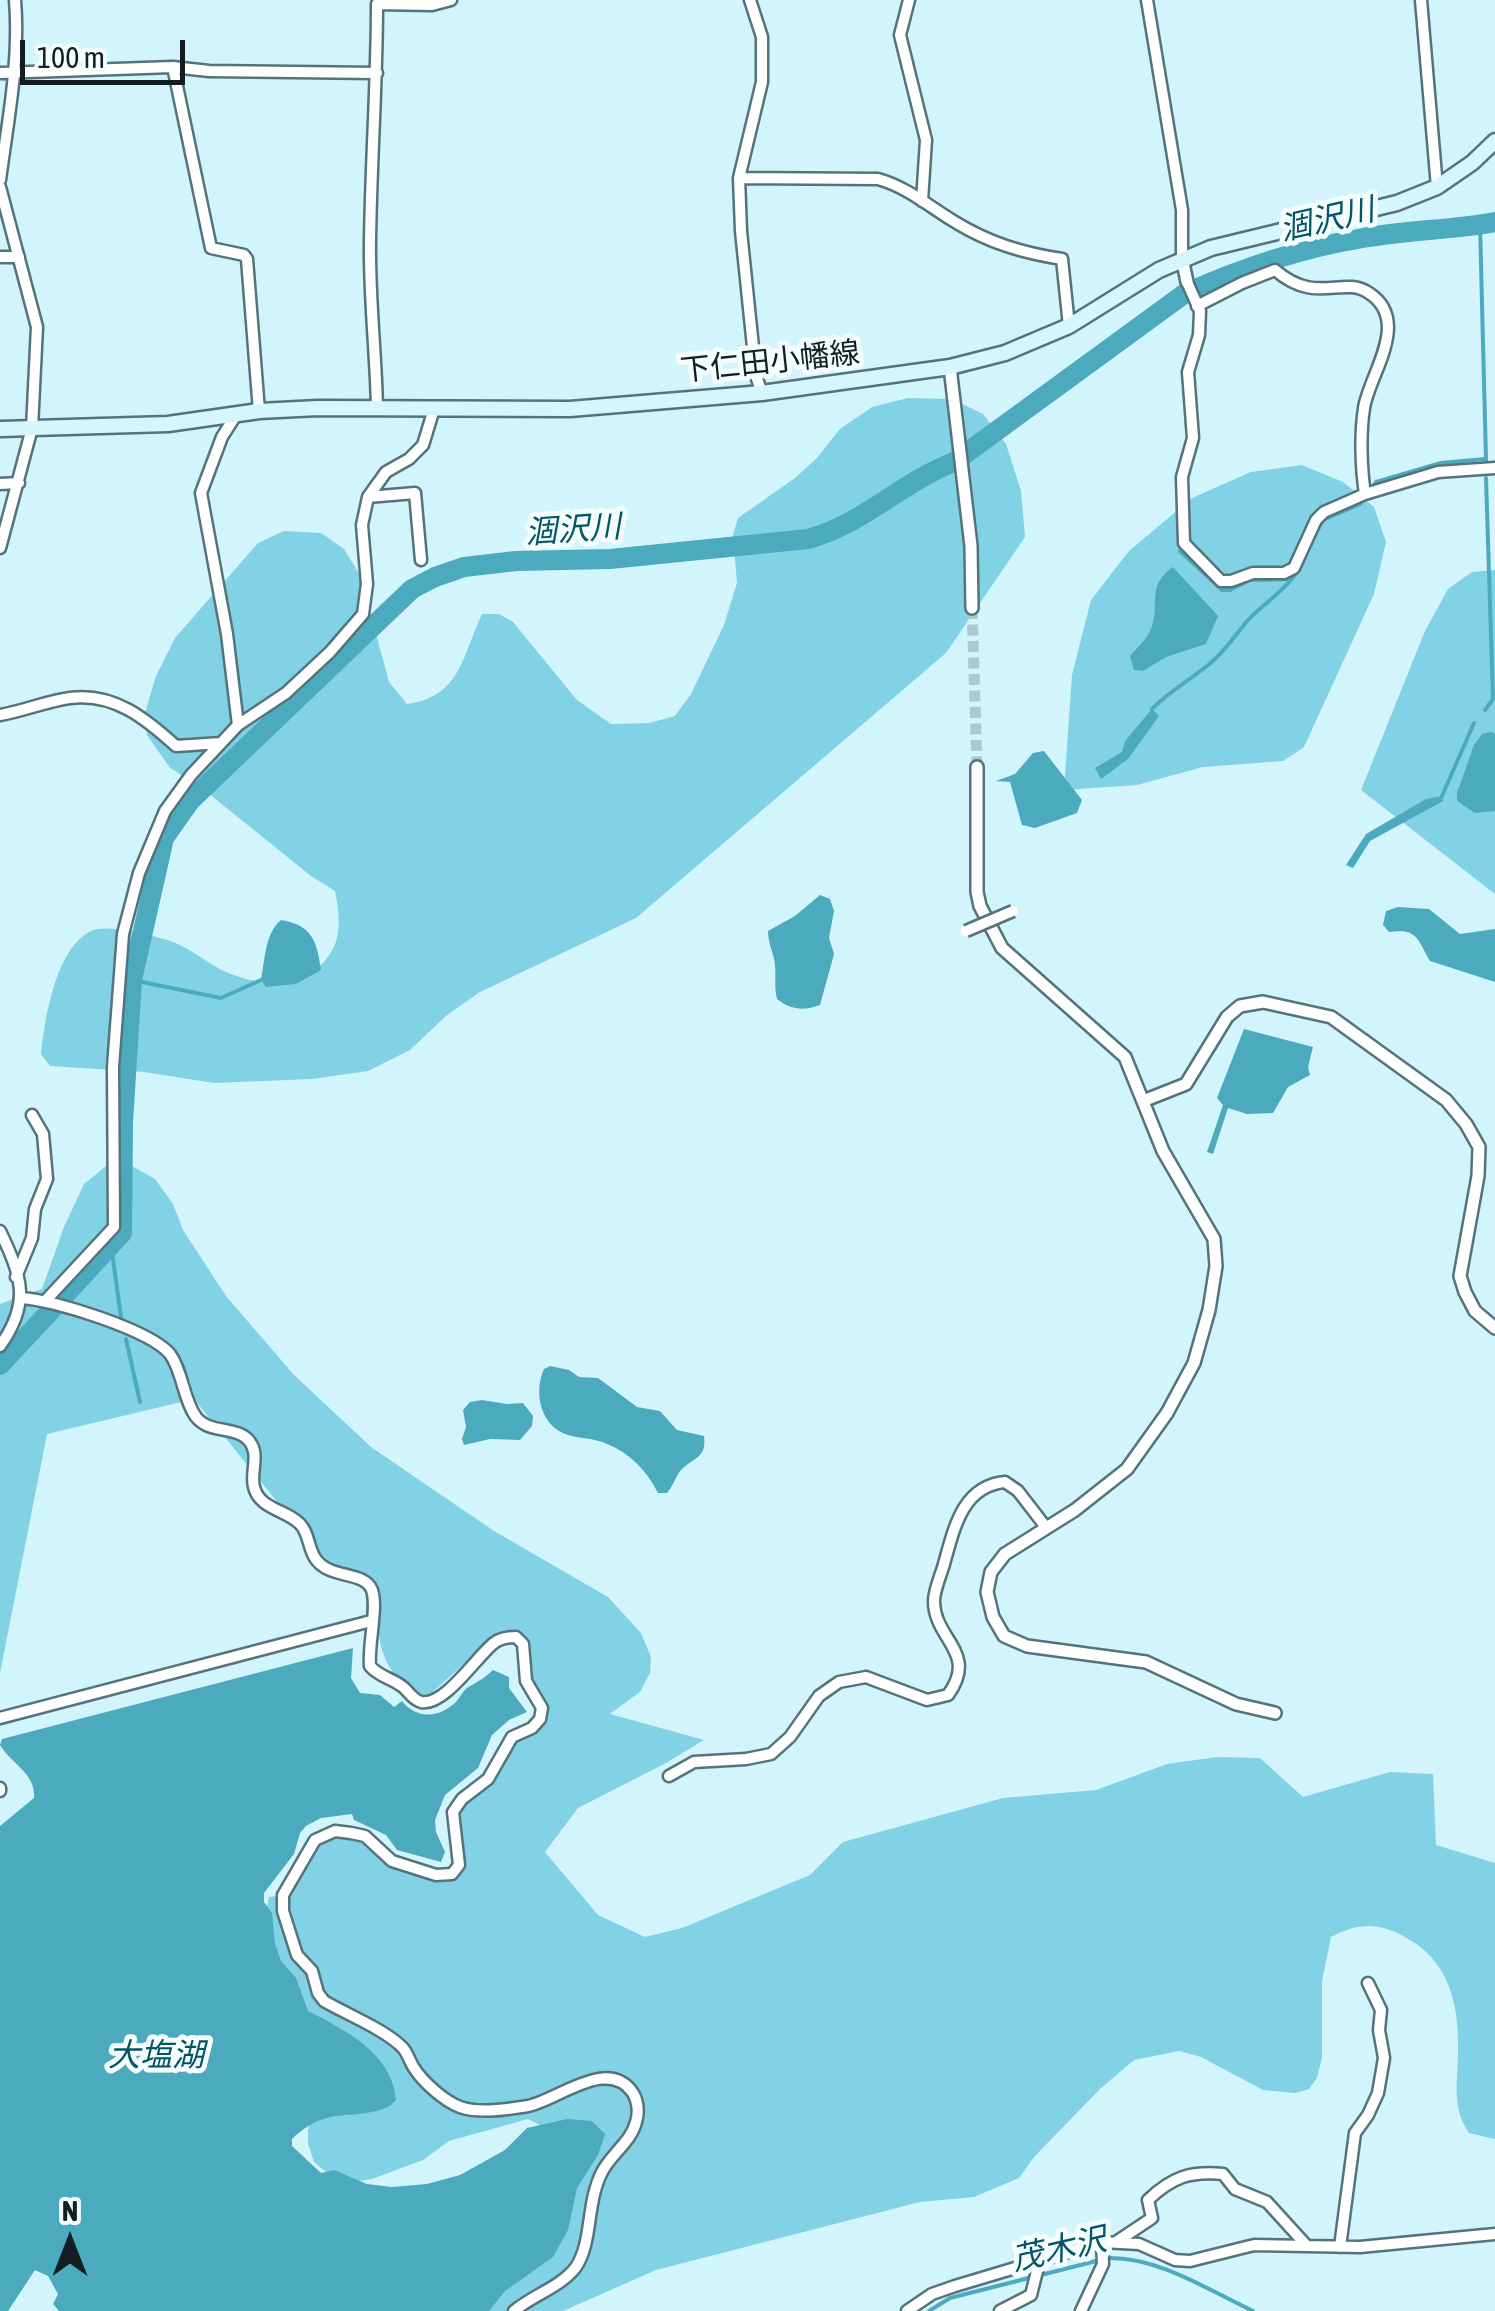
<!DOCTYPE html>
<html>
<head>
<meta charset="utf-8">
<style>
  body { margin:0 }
  #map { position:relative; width:1495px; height:2311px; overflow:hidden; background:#d2f4fd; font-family:"Asap Condensed",sans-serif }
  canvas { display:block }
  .north { position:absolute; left:20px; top:2191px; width:100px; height:100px; -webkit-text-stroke:8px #f5fcfe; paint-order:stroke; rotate:0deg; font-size:28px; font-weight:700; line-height:40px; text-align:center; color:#121e21 }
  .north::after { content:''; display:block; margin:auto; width:35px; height:45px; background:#121e21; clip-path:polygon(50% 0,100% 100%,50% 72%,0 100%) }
  .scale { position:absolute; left:20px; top:40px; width:165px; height:45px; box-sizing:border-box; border:5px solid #121e21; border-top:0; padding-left:12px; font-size:30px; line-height:35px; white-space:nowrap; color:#121e21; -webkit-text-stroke:8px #f5fcfe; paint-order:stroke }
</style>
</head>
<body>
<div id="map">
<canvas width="1495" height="2311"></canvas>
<div class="north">N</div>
<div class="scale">100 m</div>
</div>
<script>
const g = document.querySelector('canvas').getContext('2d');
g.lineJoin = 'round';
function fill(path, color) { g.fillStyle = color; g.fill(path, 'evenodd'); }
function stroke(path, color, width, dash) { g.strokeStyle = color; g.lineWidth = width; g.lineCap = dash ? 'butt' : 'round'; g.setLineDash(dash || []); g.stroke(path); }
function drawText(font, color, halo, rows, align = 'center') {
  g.font = font + ' "Asap Condensed","Noto Sans JP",sans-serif'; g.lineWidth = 10; g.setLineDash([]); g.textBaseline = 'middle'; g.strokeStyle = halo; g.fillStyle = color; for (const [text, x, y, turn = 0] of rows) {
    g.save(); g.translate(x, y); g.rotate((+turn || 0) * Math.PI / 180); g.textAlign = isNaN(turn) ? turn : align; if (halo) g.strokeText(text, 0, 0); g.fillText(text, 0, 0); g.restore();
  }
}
const green = new Path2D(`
  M908 398 952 399 983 414 1006 444 1021 491 1025 537 946 653 636 918 480 992 447 1015 410 1050 368 1071 312 1079 214 1083 144 1072 50 1066 41 1054C45 1019 55 949 91 931 107 923 156 936 173 942 192 949 208 964 226 972 258 986 300 989 324 962 343 941 340 918 335 891L311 876 198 785 170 768 147 735 145 713 156 676 175 638 258 543 284 531 321 533 344 549 361 577 389 682 407 704C460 697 462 657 482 614H499L513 622 577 700 611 724 649 723 675 716 691 694 724 625 737 583 733 535 738 518 795 478 817 458 840 429 872 407Z
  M1302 465 1343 482 1374 507 1386 542 1374 594 1304 747 1283 761 1203 767 1137 785 1064 790 1072 675 1091 600 1129 551 1192 498 1251 472Z
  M1495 570V894L1361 790 1425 631 1448 589 1472 572Z
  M106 1166H132L155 1179 173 1204 183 1230 226 1296 294 1375 371 1447 494 1531 608 1597 641 1633 651 1657 650 1673 640 1692 610 1714 704 1740 666 1763 578 1808 545 1852 598 1915 645 1937 682 1928 810 1875 843 1842 1003 1798 1096 1790 1167 1764 1217 1757 1260 1758 1303 1797 1390 1772 1433 1774 1436 1845 1495 1863V2139L1469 2133C1451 2107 1458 2081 1458 2050 1459 2002 1448 1960 1405 1937 1377 1922 1359 1923 1331 1937L1322 1981V2058L1317 2078 1309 2089 1295 2093 1263 2090 1201 2057 1179 2051 1134 2060 1100 2089 1034 2157 1019 2178 974 2197 920 2202 656 2270 563 2311H388L550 2139 540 2125 528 2119 449 2141 423 2160 372 2179 351 2182 333 2178 314 2162 308 2144V2130L311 2112 347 2038 343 2029 291 2006 262 1934 269 1897 288 1895C295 1885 315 1847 322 1843 348 1824 363 1845 382 1859 400 1873 435 1880 456 1877L463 1865 457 1822 466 1804 502 1770 517 1741 544 1724 547 1707 530 1679 520 1631 496 1635 427 1697C379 1679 375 1634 378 1589L368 1578 329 1566 194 1399 47 1434 0 1673V1304L42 1289 64 1227 84 1184Z`);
const water = new Path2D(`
  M1173 567 1218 616 1206 644 1166 657 1143 671 1134 670 1130 656C1137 648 1147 639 1151 629 1161 603 1145 587 1173 567Z
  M1152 709 1159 716 1128 759 1101 779 1095 768 1122 752 1125 741Z
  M1491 732 1495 734V811L1475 813 1457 801V793L1474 745 1482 734Z
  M1044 751 1082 800 1077 813 1035 828 1022 825 1010 782 996 781 1015 774 1033 753Z
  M1442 796 1443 801 1370 841 1353 868 1346 865 1366 834 1426 799Z
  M820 895 830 899 834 911 829 938 834 954 820 1005C803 1011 791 1010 777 999 774 987 776 977 775 965 774 953 768 944 768 931L795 916Z
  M1398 907 1429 909 1460 934 1495 929V982L1430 961C1417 938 1417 928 1389 932L1383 925 1386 911Z
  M281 920C312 925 317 941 321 970L296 984 266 987 261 980C265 960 265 933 281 920Z
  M1244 1029 1313 1047 1308 1067 1310 1075 1288 1087 1273 1113 1247 1114 1228 1108 1213 1154 1207 1152 1223 1105 1217 1098Z
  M550 1366 569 1370 579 1377 598 1378 637 1407 660 1411 677 1430 704 1436C707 1458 694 1457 681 1470 675 1477 674 1485 667 1493H658C647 1471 630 1453 607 1444 595 1438 581 1439 568 1435 541 1427 533 1393 544 1369Z
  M482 1400 507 1404 523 1403 533 1416 532 1426 520 1440 490 1439 464 1445 462 1439 466 1427 463 1410 470 1402Z
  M353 1648 351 1678 360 1693 380 1695 394 1707 402 1701C415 1717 434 1719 451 1706 458 1702 461 1693 467 1688 477 1682 485 1678 493 1670L509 1677V1688L527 1712 509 1720 492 1735 478 1768 445 1795 435 1820 436 1832 445 1852 441 1862 397 1850 386 1835 354 1820 352 1814 321 1818 306 1826 300 1833 294 1854 264 1893V1902L272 1913 275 1944 281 1961 296 1978 308 2011C344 2029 393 2054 396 2100L390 2106C353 2123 330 2103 292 2139V2146L321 2173 334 2170 367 2184 392 2187 427 2184 460 2175 505 2150 527 2128 567 2119 592 2121 605 2134 598 2155 577 2188 568 2230 553 2257 505 2291 489 2311H59L53 2304 58 2294 48 2276 35 2270 8 2311H0V1826L34 1798C36 1773 12 1765 0 1745L2 1739Z`);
const stream = new Path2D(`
  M1480 225 1486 460
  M1372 488 1376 482 1441 463 1485 459
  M1315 534 1323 520 1360 504
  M1180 551 1222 590H1230L1250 580 1288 579
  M1152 709C1169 692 1188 681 1207 666 1224 653 1235 635 1249 619 1270 598 1294 585 1305 557
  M1485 710 1493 699 1486 478
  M1442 796 1474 723
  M132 980 221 998 261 980
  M111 1245 121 1317
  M126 1339 140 1402
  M929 2311 950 2298 1108 2258C1159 2257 1208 2290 1253 2311`);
const river = new Path2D(`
  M64 1296 122 1233 123 1122 132 980 164 838 190 801 412 589 435 577 464 567 516 561 610 559 808 539C863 524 902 482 954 462L1184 294C1239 269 1303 248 1363 238 1407 230 1451 230 1495 222
  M0 1365 56 1305`);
const tertiaryTunnel = new Path2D(`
  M972 608 977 767`);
const minor = new Path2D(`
  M750 0 762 37V82L739 178 741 231 756 376 762 393
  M909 0 900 35 926 140 922 201
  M1147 0 1182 210V258
  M1421 0 1437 187
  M173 67 211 248 244 255 247 259 259 411
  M0 73 173 67 209 71 377 73
  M739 178 878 179C907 187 930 207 955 222 989 243 1023 253 1062 259L1069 326
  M0 180C8 120 20 60 15 0
  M0 187 37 327 32 428 0 548
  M0 257H19
  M1187 282 1200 311 1199 335 1188 372 1193 438 1182 477 1184 543 1221 581H1231L1253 573H1284L1294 568 1316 520 1324 512 1365 494 1438 472 1495 468
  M1197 306 1242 283 1275 270C1317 306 1342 275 1369 293 1412 321 1369 375 1364 408 1360 434 1361 468 1365 494
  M377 409C376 353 369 297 370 241 371 162 377 83 377 4L432 5 451 0
  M236 415 222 437 201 493 227 634 238 725
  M0 484 19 483
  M368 497 415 493 421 560
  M0 715C24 711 47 701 70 698 114 692 146 719 176 746L221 743
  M0 1231C22 1277 31 1303 0 1346
  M16 1277 32 1238 35 1209 47 1179 43 1134 32 1115
  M22 1298C54 1300 150 1330 170 1354 183 1372 183 1399 196 1417 210 1435 238 1425 250 1442 260 1455 250 1473 254 1487 259 1509 287 1510 300 1524 309 1533 308 1547 315 1558 329 1580 364 1570 372 1590 378 1608 368 1644 370 1666 379 1677 392 1678 403 1687 410 1693 412 1699 421 1702 444 1707 477 1656 494 1643 500 1638 508 1637 516 1637L523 1644 526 1681 542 1708 540 1719 532 1728 512 1737 488 1779 462 1799 453 1812 459 1865 452 1874 436 1875 392 1861 365 1836 351 1833 335 1831 315 1840 283 1895V1911L297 1955 312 1971 318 1993 324 2001C346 2014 386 2030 403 2048 408 2054 410 2062 414 2068 423 2082 444 2101 460 2107 479 2114 509 2109 528 2106 558 2100 608 2056 633 2093 638 2101 639 2113 636 2122 631 2142 611 2154 602 2172 586 2203 593 2241 576 2267 561 2287 533 2295 514 2311
  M47 1299 114 1227 113 1067 123 934 139 873 165 811 191 775 238 725 286 693 330 652 363 614 367 584 362 525 368 497 386 472 409 459 423 445 434 409
  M0 1718 371 1621
  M669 1776 694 1762 746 1759 771 1754 790 1737 819 1696 839 1682 866 1677 927 1700 948 1695C979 1652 934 1640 934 1601 934 1590 941 1575 944 1564 954 1529 962 1486 1005 1482L1018 1491 1045 1526
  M0 1788V1791
  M1116 2242 1152 2218 1148 2200C1172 2177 1190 2171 1223 2174L1235 2189 1267 2202 1307 2246
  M1340 2247 1355 2133 1368 2115 1378 2093 1384 2058 1379 2030 1381 2010 1368 1983
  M907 2311 932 2294 955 2286 1102 2242 1139 2244 1175 2260 1190 2261 1254 2245 1360 2247 1495 2234
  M1000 2311 1031 2295 1039 2263
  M1081 2311 1103 2264 1102 2242`);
const tertiary = new Path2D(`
  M1182 258 1187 282
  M950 367 971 546 972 608
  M977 767V892L980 906 1002 948 1125 1057 1163 1151 1214 1239 1216 1266 1209 1310 1194 1363 1167 1413 1127 1469 1075 1510 1005 1554 991 1572 987 1592 993 1617 1004 1636 1027 1646 1146 1662 1236 1704 1275 1713
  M1143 1101 1186 1084 1227 1017 1240 1006 1263 1002 1331 1017 1446 1100 1466 1124 1479 1147 1478 1176 1460 1276 1465 1292 1475 1311 1495 1328`);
const secondary = new Path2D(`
  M0 429 168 424 259 411 318 408 570 409 762 393 950 367 1005 353 1069 326 1159 270 1211 248 1397 203 1437 187 1472 163 1495 141`);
const minorBridge = new Path2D(`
  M966 931 1013 911`);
const streetNames = [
  ["下仁田小幡線",770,362,-6]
];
const waterNames = [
  ["涸沢川",1327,220,-13],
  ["涸沢川",573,530,-4],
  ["大塩湖",156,2056],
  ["茂木沢",1059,2250,-13]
];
fill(green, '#81d2e4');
fill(water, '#4caabf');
stroke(stream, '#4caabf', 4);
stroke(river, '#4caabf', 20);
stroke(tertiaryTunnel, '#acc9d1', 11, [11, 5.5]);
stroke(minor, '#55737b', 15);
stroke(tertiary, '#55737b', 16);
stroke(secondary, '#55737b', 19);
stroke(minor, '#fff', 10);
stroke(tertiary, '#fff', 11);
stroke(secondary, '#d6f6fe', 14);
stroke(minorBridge, '#55737b', 15, []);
stroke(minorBridge, '#fff', 10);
drawText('30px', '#121e21', '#f5fcfe', streetNames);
drawText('italic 32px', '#005664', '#f5fcfe', waterNames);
</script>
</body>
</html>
